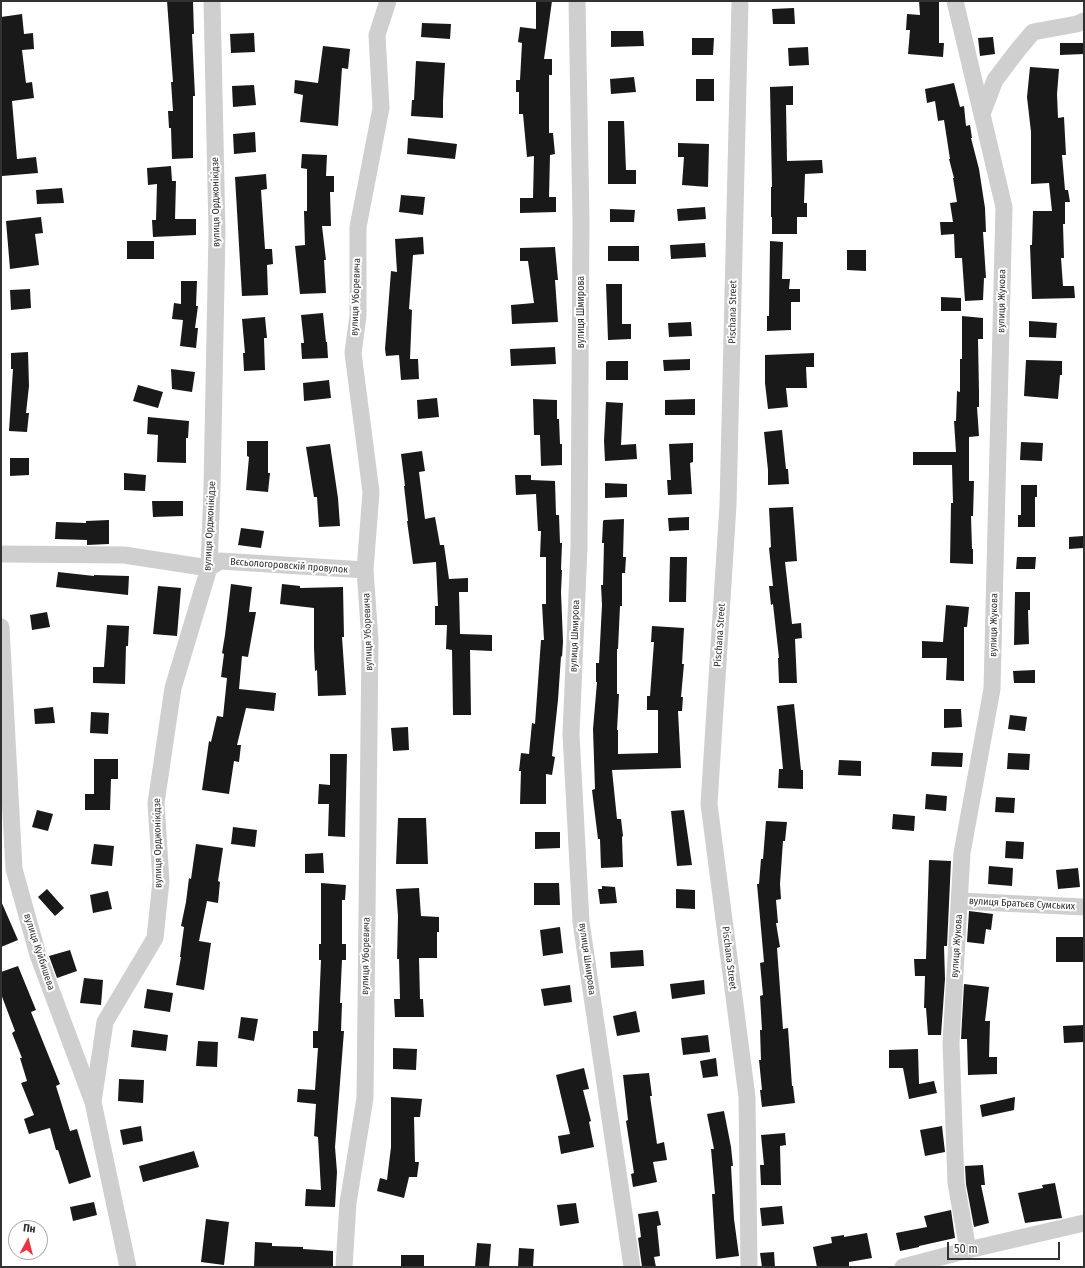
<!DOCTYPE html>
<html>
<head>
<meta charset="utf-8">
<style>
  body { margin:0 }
  #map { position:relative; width:1085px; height:1268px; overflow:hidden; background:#fff; font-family:"Fira Sans Condensed",sans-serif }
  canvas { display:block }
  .frame { position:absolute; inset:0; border:2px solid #323232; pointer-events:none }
  .north { position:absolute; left:8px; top:1220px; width:40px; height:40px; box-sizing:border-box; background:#fff; border:1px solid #adadad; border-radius:50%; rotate:7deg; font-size:11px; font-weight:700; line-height:16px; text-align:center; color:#323232 }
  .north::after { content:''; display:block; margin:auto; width:14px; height:18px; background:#e73546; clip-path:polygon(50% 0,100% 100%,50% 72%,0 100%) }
  .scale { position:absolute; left:947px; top:1242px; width:113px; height:18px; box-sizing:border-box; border:2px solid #323232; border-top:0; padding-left:5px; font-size:12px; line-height:14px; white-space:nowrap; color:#323232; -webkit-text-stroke:3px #fff; paint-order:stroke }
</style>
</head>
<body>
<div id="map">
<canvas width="1085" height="1268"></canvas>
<div class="frame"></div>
<div class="north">Пн</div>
<div class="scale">50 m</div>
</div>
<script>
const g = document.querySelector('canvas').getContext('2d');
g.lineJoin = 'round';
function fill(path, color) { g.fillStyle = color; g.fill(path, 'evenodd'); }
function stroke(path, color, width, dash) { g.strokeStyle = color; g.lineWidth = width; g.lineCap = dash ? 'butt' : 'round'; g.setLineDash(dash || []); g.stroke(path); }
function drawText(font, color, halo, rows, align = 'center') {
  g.font = font + ' "Fira Sans Condensed",sans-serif'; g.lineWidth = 4; g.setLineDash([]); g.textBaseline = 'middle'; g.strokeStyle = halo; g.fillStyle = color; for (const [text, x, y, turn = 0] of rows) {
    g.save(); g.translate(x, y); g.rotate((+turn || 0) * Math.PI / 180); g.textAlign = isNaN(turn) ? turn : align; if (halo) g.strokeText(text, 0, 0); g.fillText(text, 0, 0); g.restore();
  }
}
const building = new Path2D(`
  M167 1H193L194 34H192L195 96H193V158L172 159 171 128H169L168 111H173L171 82H173Z
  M536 1H552L544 59H552V75H549V133H553L555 154 550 155 549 197H556V212L520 213V198H533L534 156 527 157 523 114H519V92H516V80H520L522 43 518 42 520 27 536 29Z
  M919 1H939V43H944L943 57 908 54 910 30H906L907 14 920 15Z
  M794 8 795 24H773L772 9Z
  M22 14 24 34 33 33 34 49 22 50 26 83 32 82 34 98 12 101 17 159 36 157 38 173 2 176 1 164V17Z
  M422 23 451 24 450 39 421 37Z
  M611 31H643L644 46 611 47Z
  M254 33 255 52 231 53 230 34Z
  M993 37 995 54 980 56 978 38Z
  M692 38H714L713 55H692Z
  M1060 43H1084V54L1060 55Z
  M323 46 350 49 348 69 342 68 338 126 300 122 303 95 294 93 295 80 318 83Z
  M808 47 809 65 789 66 788 48Z
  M416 61 445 63 443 101V118L411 116 412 100H414Z
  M1030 67 1059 69 1057 94 1058 118 1064 117 1066 155H1062L1065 190H1068L1070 202H1065V224H1063L1064 258H1061L1063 286H1074L1075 298 1032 299 1030 245H1032L1033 211H1052L1049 183 1031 184V132L1027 97Z
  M634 77 636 92 611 94 610 79Z
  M696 79H714V101H696Z
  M954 83 960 107 964 106 966 126 970 125 972 138H971L979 169 985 208 986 232H983L986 278H984L983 300 965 301 962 258H955L954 234 941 235 940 222H953L950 203 957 202 953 178H954L949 159H950L944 120 938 121 935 101 927 103 925 89Z
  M254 85 256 105 233 107 232 86Z
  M793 86V105H786L787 161 822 160 823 173 805 174 804 203H807V217H797V234H772V217H771V187H772L770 87Z
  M608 121H624L626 170H636V184H608Z
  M255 132 256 152 234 154 233 134Z
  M408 138 457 144 455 159 407 154Z
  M678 143 709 144 708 187 682 185 684 157H678Z
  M302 154 327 155 326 176H334V192H330L331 226H322L326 260H324L326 293 300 294 295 246 305 245 304 211H307V169L301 168Z
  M171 166 172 181H176L175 219H196V235L153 237 152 220H156L157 184 148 185 147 168Z
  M266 174 267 189 261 190 265 249H272L273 264 267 265 268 295 242 296 235 177Z
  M62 188 64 203 37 204 36 190Z
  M401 195 425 197 423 215 399 212Z
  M705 207 706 219 678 221 677 209Z
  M610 209 635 210 634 222H610Z
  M41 217 43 233 35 234 39 265 10 269 6 221Z
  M423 237 424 254 413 255 409 309 412 310 410 359H418L419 379 401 380 399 355 386 356 385 349 391 271 397 272 395 239Z
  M127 241H154V259H127Z
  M770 241 783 242 782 279H790L789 289H800V302H791V330L767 331V316H769Z
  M705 243 706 257 671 259 670 245Z
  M608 246H639V261H608Z
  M555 247 558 280H555L558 322 512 324 511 305 534 303 528 261H520V248Z
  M847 250H866V271L847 270Z
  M181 281H197L196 306H198L195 328H198L196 348 180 346 183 320 172 319 174 303 181 304Z
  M606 284H622V324H631V339L608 340Z
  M30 289 31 308 11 310 10 290Z
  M941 297 961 298V311H941Z
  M323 313 326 342H327L328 358 302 359 301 343H304L301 315Z
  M962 316 983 318V339H978L979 392V407H977L979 436 969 437V481H974L973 516H971L972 549H973V564L950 563 951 503H953L952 465H913V452H956L954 421H956L957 391 960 392V359H962Z
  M265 317 267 338H264L265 370 244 371 243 353H245L242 319Z
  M1029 321 1057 323 1056 338 1029 337Z
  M691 322 692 336 669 337 668 323Z
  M555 347 556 364 511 366 510 349Z
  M28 352 29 386 26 413H29L27 432 9 431 13 369H11V353Z
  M814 353V367H806L807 388H786L788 407 768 409 765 383V355Z
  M690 359V370L664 371 663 360Z
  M1026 360 1062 361V375H1060L1058 399 1024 396Z
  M608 361H628V380H606V362Z
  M171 369 195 372 192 392 172 389Z
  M329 380 331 398 304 401 303 383Z
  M138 385 163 392 158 408 133 401Z
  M437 398 439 417 418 419 417 400Z
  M533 399 557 400V419H559L560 444H562V465L541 466 540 435H534Z
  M695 399V415H665V400Z
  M606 402 623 403 621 445 636 444 637 459 605 461 604 441Z
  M148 417 189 421 188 438H186V463L157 462 158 435 147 434Z
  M782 430 786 469H788L789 484 768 485V470L764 432Z
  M247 441H268V473H270L268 492 246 490 249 457 247 456Z
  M1021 442 1043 443 1042 461 1020 460Z
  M693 443V462L690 463 692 494 668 495 667 480H671L669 444Z
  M330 444 338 498 340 526 319 527 317 497H314L306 447Z
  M422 451 425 471 419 472 425 519 435 517 440 545H444L449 579 468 578V592H459L460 634 492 635V651L470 650 471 715H453L452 650 446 649 447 625H435V606H438L436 562 413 564 407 521H408L404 486H405L401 454Z
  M10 458H29V475L10 476Z
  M124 473 146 475 145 491 124 490Z
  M515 475H531V480L555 481 556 515H559L560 543H562L561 570H562L561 592 563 642 562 657 561 656 558 700 552 756 555 757 552 775 546 774V804H520L521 771H519L521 753 529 754 532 723 535 724 541 640H544L542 604H546V557H540L541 531H538L536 494 516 495Z
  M605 483 627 484V497L605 498Z
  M1021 485H1037V497H1035V527H1018V515H1021Z
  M152 501H183V516L153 517Z
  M793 507 797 561 785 562 792 624 801 623 802 638 795 639 797 683H779L778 658H779L773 604 771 605 769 586H773L769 548 771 547 769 508Z
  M689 517V530L669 531 668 518Z
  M624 519 623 557H626L625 573H622V606H620L618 649H617V694H619L617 730H618V754L658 753V710H647V696H650L654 642H651L652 626 684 628 682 664H684L681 697H683L682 711H678L681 768 612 770 617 819H621L623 836 622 837 623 867 601 868 600 839H598L592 790 595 789 593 729 597 682H596V663H599L602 605 601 585H603L604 543H602L603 521 604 520Z
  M109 520V544L87 545V540L55 539 56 522 86 523V521Z
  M241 528 264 531 261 548 238 545Z
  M1083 536V548L1069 549V537Z
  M670 557H687L686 602H669Z
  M1017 557H1036L1035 569H1016Z
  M58 572 94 576V575L129 576 128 595 56 587Z
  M231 584 252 587 249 612H256L248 657 242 656 239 689 276 693 274 711 246 708 237 745H241L239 762 234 761 229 794 202 790 209 741 211 742 217 716 223 717 227 678 221 677 224 654 222 653 225 635Z
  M282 584 300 586V588L343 587 344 637H342L346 695 318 696 317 670 315 671 314 648V608L280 604Z
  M158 586 181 588 177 636 153 634Z
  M1015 592H1030V610H1028L1029 644 1014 645Z
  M946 605 969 607 967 627H964V681L946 680 947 658H922V641L943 642Z
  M47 612 50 627 32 630 30 615Z
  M107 625 129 626 128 646H126L125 684 93 683V667H104Z
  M1035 670V683H1014L1013 671Z
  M794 704 801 770H803V789L778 788 779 769H783L777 706Z
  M53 707 55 723 35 724 34 709Z
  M944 709H961L962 727 944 728Z
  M91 712 109 713 108 734 90 733Z
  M1010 715 1027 717 1025 731 1008 729Z
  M408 727 409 750 393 751 391 728Z
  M932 752 963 753 962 767 931 766Z
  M1008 753 1030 754 1029 770 1007 769Z
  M330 754H347L345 837 328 836 329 804H318L319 784 330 785Z
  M94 759H118V779H111L110 810H85V794H94Z
  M839 760 861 761V776L838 775Z
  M926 794 947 796 946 811 925 809Z
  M996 797 1015 798 1014 813 995 812Z
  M37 810 53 814 48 831 32 827Z
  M684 810 692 865 677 866 671 811Z
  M893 814 915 816 914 831 892 829Z
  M398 818H426L428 864H396Z
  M766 821 787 822 785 841H783L780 884 781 899 776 900 778 923H776L780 947 777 948 783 1029 788 1028 792 1086H793L795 1103 762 1107 760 1090H762L759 1060H761L760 1030H762L760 996 763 995 760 963 764 962 757 884H759L761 859H763Z
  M233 827 257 830 255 847 231 844Z
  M535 832H560V848L535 849Z
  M1006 841 1024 842 1023 859 1005 858Z
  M94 844 114 846 112 866 91 864Z
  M196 844 223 848 218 881 220 882 218 903 207 901 199 941 211 943 204 990 176 985 181 957H180L184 927 181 926 186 902 189 878 191 879Z
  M323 853 324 873H305V854Z
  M929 860 951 861 947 946H944L945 979 941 1035H928L926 1008H924L925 976H915L914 959H926Z
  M989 866 1013 868 1012 886 988 884Z
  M1078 868 1080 887 1058 889 1056 870Z
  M321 883 346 885 345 900H342V944H346V960H342L340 1003H342L341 1031H344L335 1147 337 1172 335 1207 305 1206 306 1189 321 1190 318 1137 314 1136 316 1104 297 1102 298 1089 315 1090 318 1048H313V1031H318L321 960H319V944H321Z
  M534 883H559L560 905H534Z
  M602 886 615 887 617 903 600 904 598 889H602Z
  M419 888 421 916 439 917V932H437V958H419L420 999H423L424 1017H395L394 999H400L399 959H397L398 916 396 889Z
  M47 889 64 908 55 916 38 897Z
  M676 889 695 890V909L676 908Z
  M108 891 112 909 93 913 90 895Z
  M1 901 18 940 1 947Z
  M969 911 993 914 991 930 986 929 984 944 967 942Z
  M560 927 563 953 543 956 540 930Z
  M1056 937H1084V962H1056Z
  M70 950 77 971 57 978 49 956Z
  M643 950 644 966 611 968 610 952Z
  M18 966 36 1010 31 1012 60 1084 56 1086 70 1131 77 1129 91 1177 69 1184 58 1150H56L50 1128 29 1134 24 1119 34 1115 21 1083 27 1081 20 1058H22L12 1033 15 1031 1 994V972Z
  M84 978 103 980 101 1005 80 1003Z
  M704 980 705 994 672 999 670 984Z
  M964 984 989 987 985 1021H990L989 1057H997V1074L968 1075 967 1039H961Z
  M570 985 572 1002 544 1006 541 989Z
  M147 989 173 993 170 1012 144 1008Z
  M636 1011 640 1032 617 1036 613 1016Z
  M241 1017 258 1019 254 1041 238 1038Z
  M1084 1025V1042L1064 1043 1063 1026Z
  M133 1030 168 1035 166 1051 131 1047Z
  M708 1035 710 1052 683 1055 681 1038Z
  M198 1041 218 1042 217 1067 196 1066Z
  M393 1048 417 1049 416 1070 393 1069Z
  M918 1049 919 1084 934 1081 937 1093 909 1099 903 1068H889V1050Z
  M716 1058 718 1076 703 1078 700 1061Z
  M584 1068 589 1089 583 1090 591 1121 589 1122 594 1147 561 1154 558 1136 570 1134 556 1075Z
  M649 1073 652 1096H650L657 1144 664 1142 667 1160 653 1162 657 1182 633 1187 631 1174 634 1173 626 1121 628 1120 623 1075Z
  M119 1079 144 1080 143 1103 118 1101Z
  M391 1097 422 1099 420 1117H414L415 1162H419L417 1177H409L404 1198 377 1191 380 1178 387 1180 391 1147Z
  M1015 1097 1014 1110 982 1117 980 1105Z
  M724 1111 731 1147 733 1166H731L734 1219 739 1256 716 1259 712 1194H715L711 1149H714L707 1114Z
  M141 1126 143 1141 123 1145 120 1130Z
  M942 1126 945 1152 925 1156 920 1130Z
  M785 1133 786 1145 780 1146 781 1185H761L760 1165H764L761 1135Z
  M194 1151 199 1167 143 1182 139 1166Z
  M983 1165 985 1185H981L989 1223 974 1227 966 1184 965 1166Z
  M1055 1183 1062 1218 1025 1223 1018 1193 1043 1188 1042 1185Z
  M94 1202 97 1215 73 1221 70 1207Z
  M576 1203 579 1223 560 1226 557 1205Z
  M782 1206 784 1224 762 1226 760 1208Z
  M951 1210 955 1238 919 1246V1247L900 1251 896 1233 927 1227 924 1216Z
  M658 1211 661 1225 657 1226 660 1256 654 1257 656 1267H642L638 1238 641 1237 638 1214Z
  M206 1219 229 1222 224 1265 201 1262Z
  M867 1233 872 1258 849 1262V1267H817L813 1247 832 1243 831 1237 844 1235V1237Z
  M255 1242 272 1243V1246L303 1247V1249L333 1251V1267H254Z
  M477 1243 491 1244 489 1267H475Z
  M519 1248 534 1249 533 1267H518Z
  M774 1252 775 1267H762L760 1253Z
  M401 1255H424V1267H401Z`);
const minor = new Path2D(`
  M577 1 581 221 579 547 571 734 581 922 632 1267
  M740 1 728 505 709 804 747 1097 749 1267
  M955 1 1004 207 992 689 962 853 951 1043 956 1183 968 1250
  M982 114 995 80 1017 51 1033 32 1077 24 1084 21
  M1 554 124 555 209 568 220 561 365 570
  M1 627 14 869 38 955 93 1102 128 1267
  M960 901 1084 907
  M93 1102 105 1022 155 938 161 881 156 803 173 688 209 568 212 488 217 232 212 1
  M344 1267 348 1203 365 1098 370 640 365 570 371 492 353 353 358 316V227L381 108 377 35 388 1
  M903 1267 968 1250 1084 1223`);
const streetNames = [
  ["вулиця Орджонікідзе",216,202,-91],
  ["вулиця Уборевича",356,297,-88],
  ["вулиця Жукова",1002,301,-89],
  ["вулиця Шмирова",581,312,-90],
  ["Pischana Street",733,312,-89],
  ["вулиця Орджонікідзе",210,526,-87],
  ["Вєсьологоровскій провулок",289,566,4],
  ["вулиця Жукова",994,625,-89],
  ["вулиця Уборевича",368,632,-92],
  ["Pischana Street",720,635,-86],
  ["вулиця Шмирова",575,636,-88],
  ["вулиця Орджонікідзе",158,843,-91],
  ["вулиця Братьєв Сумських",1022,904,3],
  ["вулиця Жукова",957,946,-86],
  ["вулиця Куйбишева",39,952,72],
  ["вулиця Уборевича",366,956,-89],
  ["Pischana Street",729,958,83],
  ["вулиця Шмирова",587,959,82]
];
fill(building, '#191919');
stroke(minor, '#cfcfcf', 17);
drawText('10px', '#323232', '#fff', streetNames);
</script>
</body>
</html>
